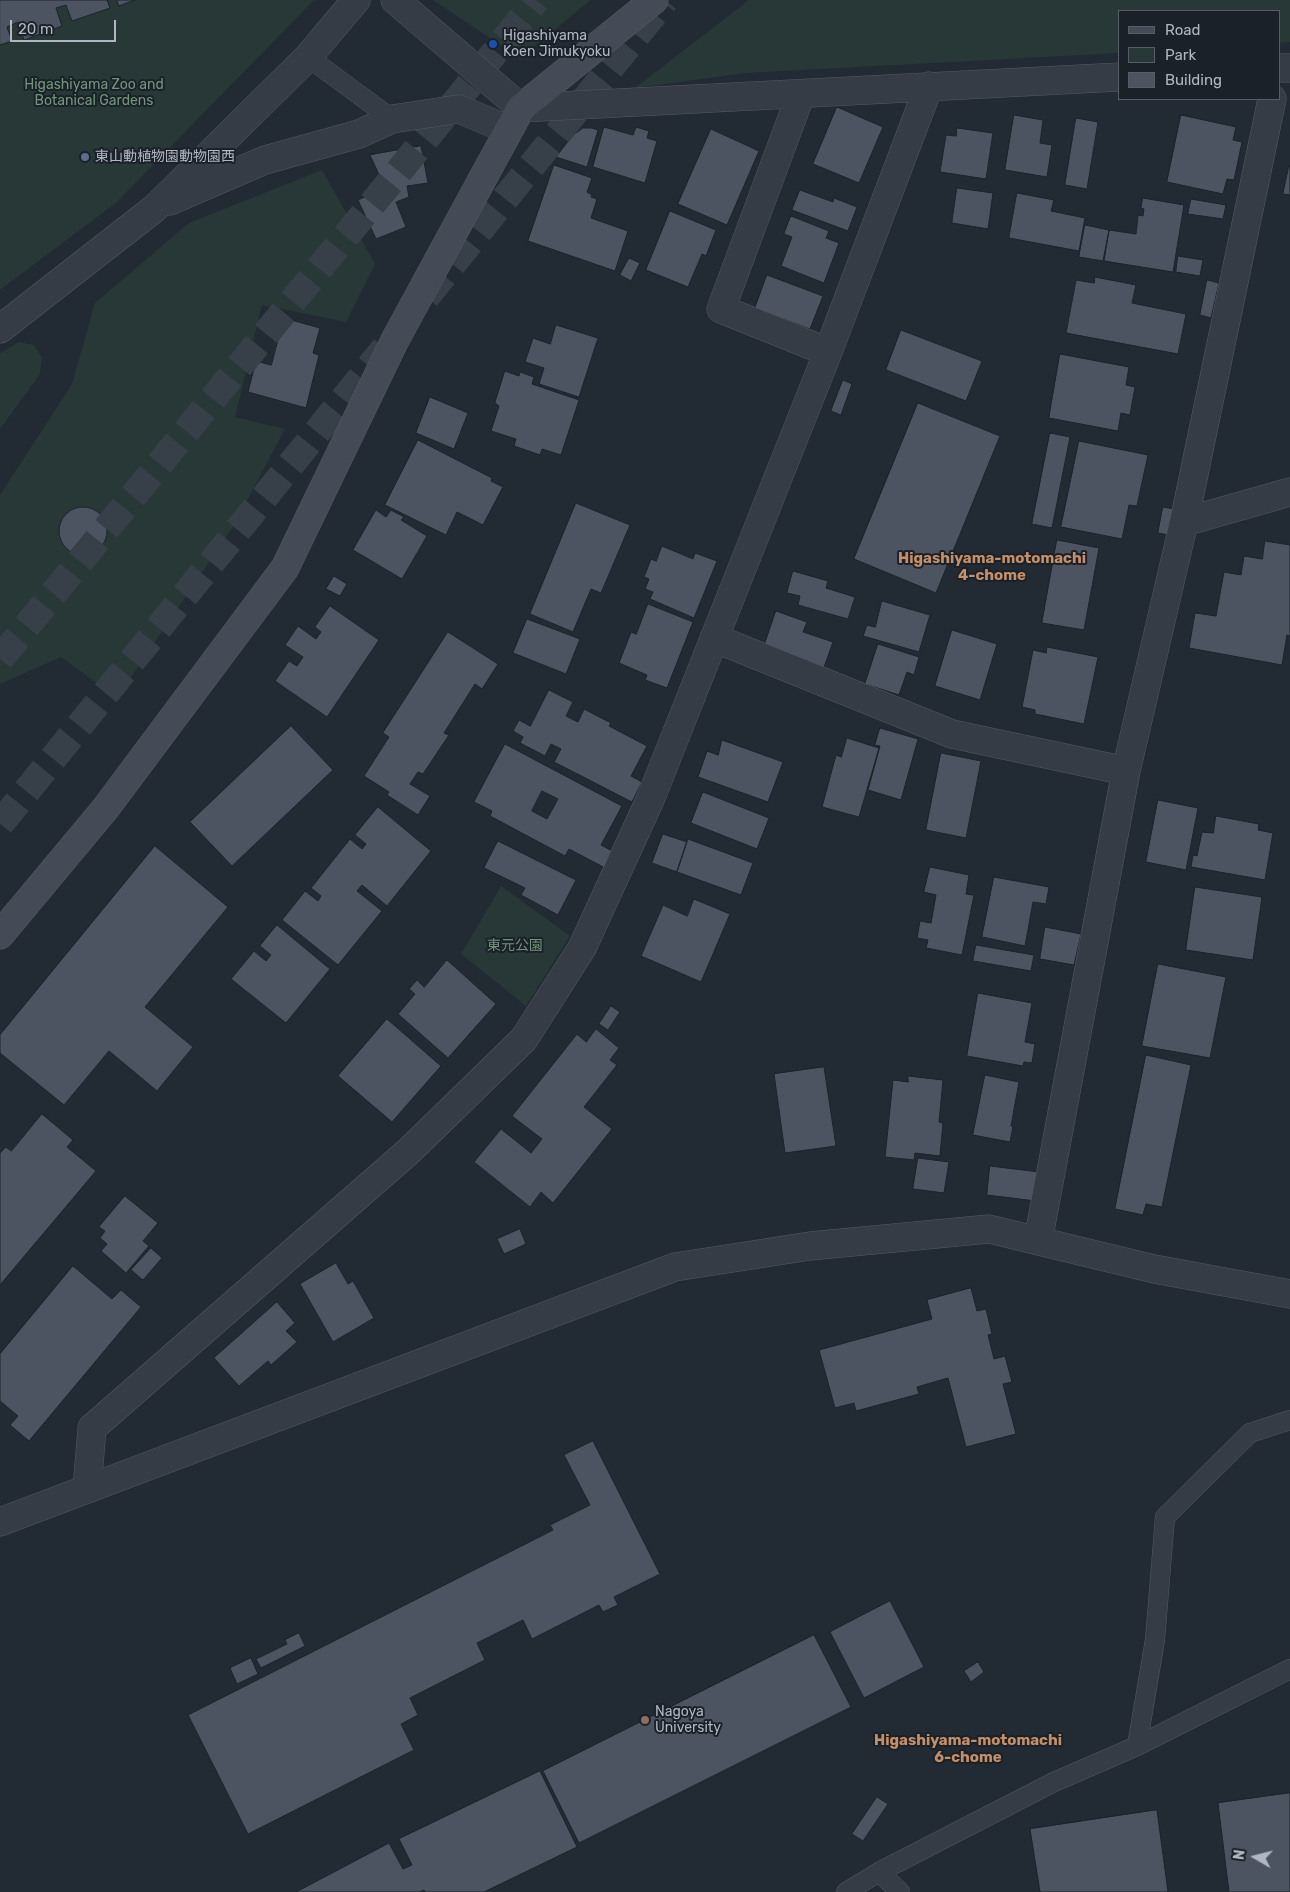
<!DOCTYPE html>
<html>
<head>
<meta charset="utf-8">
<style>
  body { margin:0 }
  #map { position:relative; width:1290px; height:1892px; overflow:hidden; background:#222a34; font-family:Rubik,sans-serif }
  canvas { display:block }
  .legend { position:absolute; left:1118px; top:10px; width:162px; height:90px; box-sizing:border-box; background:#1b2129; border:1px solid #575d66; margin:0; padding:6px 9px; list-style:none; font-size:15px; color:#b0b7c2 }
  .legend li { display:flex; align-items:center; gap:10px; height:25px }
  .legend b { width:25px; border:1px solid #575d66 }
  .north { position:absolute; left:1230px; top:1832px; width:50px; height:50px; -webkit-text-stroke:4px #1b2129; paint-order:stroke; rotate:278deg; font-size:14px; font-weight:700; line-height:20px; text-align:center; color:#b0b7c2 }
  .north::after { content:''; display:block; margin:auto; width:18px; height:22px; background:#b0b7c2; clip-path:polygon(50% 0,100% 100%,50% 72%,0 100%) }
  .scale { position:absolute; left:10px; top:20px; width:106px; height:22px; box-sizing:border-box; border:2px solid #b0b7c2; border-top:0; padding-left:6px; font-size:15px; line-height:18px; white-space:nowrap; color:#b0b7c2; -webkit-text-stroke:4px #1b2129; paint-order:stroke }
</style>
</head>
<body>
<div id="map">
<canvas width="1290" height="1892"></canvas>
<ul class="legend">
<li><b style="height:6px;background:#444b57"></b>Road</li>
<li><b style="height:14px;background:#273837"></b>Park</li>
<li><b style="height:14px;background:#4b5460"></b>Building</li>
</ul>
<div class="north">N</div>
<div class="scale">20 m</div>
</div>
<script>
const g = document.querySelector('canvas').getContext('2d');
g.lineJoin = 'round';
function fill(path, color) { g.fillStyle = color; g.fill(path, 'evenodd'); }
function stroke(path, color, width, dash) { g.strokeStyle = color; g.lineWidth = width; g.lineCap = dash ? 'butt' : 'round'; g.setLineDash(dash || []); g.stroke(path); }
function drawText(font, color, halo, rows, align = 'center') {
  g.font = font + ' Rubik,"Noto Sans JP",sans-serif'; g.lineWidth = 4; g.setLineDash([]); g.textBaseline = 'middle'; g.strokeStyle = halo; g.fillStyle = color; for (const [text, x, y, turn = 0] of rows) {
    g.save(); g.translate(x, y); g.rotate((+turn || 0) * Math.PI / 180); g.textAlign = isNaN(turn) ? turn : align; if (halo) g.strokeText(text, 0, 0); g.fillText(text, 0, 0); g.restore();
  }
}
const green = new Path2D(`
  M0 0H314L116 203 0 290Z
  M433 0H591L520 58Z
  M749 0H1290V42L1279 43V11H1119V53L746 73 635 88Z
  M322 170 375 264 346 322 262 305 235 417 285 429 233 527 117 698 61 657 0 684V495L72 384 95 303 189 223Z
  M19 342 34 345 42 358 40 374 0 429V353Z
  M501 886 570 936 526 1006 461 954Z`);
const building = new Path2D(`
  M0 0H107L110 8 72 21 66 5 56 8 62 26 24 40 18 22 7 27 12 41 0 45Z
  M117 0H135L119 6Z
  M837 107 883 127 859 183 813 164Z
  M1014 115 1043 120 1040 143 1052 145 1047 177 1005 170Z
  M1181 115 1236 127 1233 140 1242 142 1234 180 1227 179 1223 194 1167 182Z
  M1076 118 1098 122 1087 189 1065 185Z
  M604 127 633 135 636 127 649 131 647 138 657 141 645 183 593 167Z
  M583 128H592L598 130 587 167 556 157 572 136Z
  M957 128 993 133 986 179 940 172 946 135 956 136Z
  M711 129 759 151 727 225 678 204Z
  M421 146 428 183 407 186 409 197 396 202 406 227 376 239 358 200 385 188 370 155Z
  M554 165 592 178 587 192 592 195 591 197 597 199 591 218 628 231 615 271 528 241Z
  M1289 166H1290V195L1283 194Z
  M957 188 993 193 988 229 952 223Z
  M800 190 833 202 834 198 857 207 848 231 792 210Z
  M1017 193 1054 200 1051 211 1085 218 1079 251 1009 238Z
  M1143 198 1184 205 1173 272 1104 261 1109 230 1136 234 1138 215 1143 216 1144 209 1141 208Z
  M1191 199 1226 205 1223 219 1188 214Z
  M670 211 716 230 706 256 702 254 688 287 646 270Z
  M791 216 829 231 826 238 839 243 824 283 781 266 792 237 784 234Z
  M1085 225 1109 230 1103 261 1079 257Z
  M1178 256 1203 260 1200 276 1176 272Z
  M629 258 640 263 631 281 620 275Z
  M767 275 823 296 810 329 755 308Z
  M1095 277 1136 285 1132 303 1186 314 1178 354 1066 333 1076 280 1094 283Z
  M1207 280 1219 283 1211 318 1200 315Z
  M284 318 320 328 313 353 319 355 306 408 248 392 256 361 271 365Z
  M556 325 598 338 579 397 539 384 544 368 525 362 533 338 550 344Z
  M901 330 982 361 966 401 886 370Z
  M1060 354 1129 367 1126 385 1135 387 1130 415 1121 413 1118 431 1049 418Z
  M505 371 519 376 520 372 534 377 532 384 579 400 561 455 542 449 540 455 514 446 516 439 491 431 499 406 495 403Z
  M843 380 852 384 841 415 831 411Z
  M430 397 468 413 454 449 416 433Z
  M918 403 1000 436 936 593 854 559Z
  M1050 433 1070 437 1052 528 1032 524Z
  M418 440 492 478 491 481 503 487 483 525 457 512 446 535 385 505Z
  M1079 441 1148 455 1137 506 1129 505 1122 539 1061 527Z
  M576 503 630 525 601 593 591 589 573 632 530 614Z
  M59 531a24 24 0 1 1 48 0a24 24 0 1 1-48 0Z
  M1163 507 1174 509 1169 535 1158 533Z
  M376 510 386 517 391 510 404 517 401 520 427 536 402 579 353 550Z
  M1057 540 1099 548 1084 630 1042 623Z
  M1265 541 1290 545V636L1287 635 1282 665 1189 648 1195 613 1216 616 1224 572 1241 575 1244 556 1262 559Z
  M662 546 693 559 695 553 717 561 694 618 650 599 653 592 645 589 649 579 644 577 651 559 656 561Z
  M793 571 828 581 826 588 855 597 848 619 798 605 800 596 787 593Z
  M334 576 347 584 340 596 326 589Z
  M882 601 930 615 919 652 863 636 867 625 875 627Z
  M648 604 693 622 667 688 645 680 647 675 619 663 631 632 636 634Z
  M330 606 379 640 327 717 275 681 289 661 297 666 303 657 285 645 298 626 316 639 321 632 315 627Z
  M776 611 807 622 803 632 833 642 822 673 762 652Z
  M527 619 580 639 566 674 513 653Z
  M952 630 997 644 980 700 935 686Z
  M448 632 498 664 482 689 475 684 444 733 449 735 423 774 418 772 410 784 430 796 418 815 387 795 389 792 364 776 389 737 383 733Z
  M878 644 919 657 914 675 907 672 899 695 865 684Z
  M1047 647 1098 657 1084 724 1035 714V710L1022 707 1033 650 1046 653Z
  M549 690 573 702 566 716 578 722 584 709 611 723 609 726 647 746 631 776 642 782 632 802 554 762 561 749 551 744 545 756 520 743 523 737 513 731 519 720 530 726Z
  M291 726 333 770 232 866 190 822Z
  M880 728 918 739 901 800 868 790 880 746 875 745Z
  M847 738 879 748 859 817 822 807 836 755 841 757Z
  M722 740 783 762 768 802 698 777 707 751 718 755Z
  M505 744 622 806 601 845 614 852 605 868 569 849 565 856 490 816 492 811 474 802ZM542 791 558 799 547 819 532 811Z
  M941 753 981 761 966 838 926 830Z
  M703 792 769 818 757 849 691 823Z
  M1158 800 1198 808 1186 870 1146 862Z
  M378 807 431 851 387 906 362 885 357 891 382 911 338 965 282 920 305 891 318 901 321 896 311 888 350 839 362 849 366 844 355 835Z
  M1216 816 1259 824 1258 830 1273 833 1265 880 1191 867 1193 855 1197 856 1202 832 1213 833Z
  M663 834 687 842 677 872 652 863Z
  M688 839 753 863 741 895 677 872Z
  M498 841 576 880 558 915 521 895 525 888 484 868Z
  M155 846 228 907 145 1007 193 1047 157 1091 109 1051 64 1105 0 1053V1035Z
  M930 867 969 875 966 894 974 895 962 955 926 948 928 940 917 938 920 921 931 923 936 895 924 892Z
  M994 877 1049 887 1046 904 1033 902 1025 946 982 937Z
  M1195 887 1262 897 1253 960 1186 950Z
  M694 899 730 914 701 982 641 956 663 905 687 916Z
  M277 925 330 969 286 1023 231 979 254 951 266 961 271 955 260 946Z
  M1045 927 1081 934 1074 965 1040 959Z
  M976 945 1034 955 1031 971 973 961Z
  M447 960 496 1004 448 1058 398 1014 415 994 409 989 417 980 424 987Z
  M1158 964 1226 977 1210 1058 1142 1046Z
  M978 993 1032 1003 1025 1042 1035 1044 1032 1063 1024 1062 1023 1066 967 1056Z
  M611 1006 620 1012 608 1030 599 1024Z
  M387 1019 441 1066 392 1122 338 1076Z
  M596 1029 619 1048 610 1060 617 1065 584 1107 612 1129 553 1203 541 1192 530 1207 474 1162 501 1129 531 1153 542 1139 512 1116 577 1034 586 1042Z
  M1146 1055 1191 1065 1162 1207 1146 1204 1143 1215 1115 1209Z
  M824 1067 836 1146 785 1153 774 1074Z
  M985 1075 1019 1082 1011 1126 1013 1127 1010 1142 973 1135Z
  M908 1076 943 1080 939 1122 943 1123 940 1156 915 1153 914 1160 885 1157 893 1080 908 1082Z
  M42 1114 73 1140 67 1147 96 1171 0 1285V1153L6 1147 11 1151Z
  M918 1158 949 1162 944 1193 913 1189Z
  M990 1166 1048 1173 1044 1202 987 1195Z
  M125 1196 158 1223 143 1241 149 1246 126 1273 101 1251 107 1244 100 1238 105 1231 99 1227Z
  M520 1229 526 1244 504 1254 497 1239Z
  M151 1248 162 1258 143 1280 131 1270Z
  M336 1263 348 1284 353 1281 374 1318 333 1342 300 1284Z
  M73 1266 112 1299 121 1290 141 1307 29 1441 10 1425 18 1416 0 1401V1354Z
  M971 1288 977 1311 986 1309 992 1334 988 1335 994 1359 1005 1356 1012 1382 1003 1384 1016 1434 966 1447 948 1378 917 1387 919 1394 856 1411 854 1403 835 1408 819 1350 932 1319 927 1300Z
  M277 1302 295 1323 286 1331 297 1342 271 1365 268 1361 239 1386 214 1358Z
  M593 1441 660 1574 614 1597 618 1605 603 1612 599 1605 532 1639 523 1620 477 1643 485 1660 410 1698 418 1715 401 1724 414 1750 248 1834 188 1715 553 1530 550 1525 590 1505 564 1455Z
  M890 1601 924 1667 864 1698 830 1632Z
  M299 1633 305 1646 261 1668 256 1659 287 1644 285 1640Z
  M814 1635 851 1707 579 1843 543 1771Z
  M251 1658 258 1674 237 1684 230 1668Z
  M978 1662 984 1672 971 1682 964 1671Z
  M540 1771 577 1847 484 1892H425L424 1890 419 1892H296L389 1843 403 1869 412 1865 399 1839Z
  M1290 1793V1892H1229L1218 1803Z
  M877 1797 888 1804 863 1841 852 1834Z
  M1157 1810 1168 1892H1040L1030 1829Z`);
const highwayTunnel = new Path2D(`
  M426 297 665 0
  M0 659 462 94 536 0
  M0 824 385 348`);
const lane = new Path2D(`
  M308 57 392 119
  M1137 1746 1290 1669
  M879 1872 900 1892
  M846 1892 879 1872 1054 1782 1137 1746 1155 1640 1165 1517 1250 1433 1290 1420`);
const street = new Path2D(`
  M395 0 521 108 1119 77
  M1279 68H1290
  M801 94 721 309 828 352
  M170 201 265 160 359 134 392 119 459 109 509 130
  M0 329 155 208 308 57 356 0
  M1184 522 1290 492
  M714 638 952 734 1126 771
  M1038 1241 1126 771 1184 522 1272 99
  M87 1489 92 1428 409 1151 524 1039 582 948 650 800 828 352 929 86
  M0 1522 675 1267 810 1246 989 1229 1154 1269 1290 1294`);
const secondary = new Path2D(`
  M0 935 105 809 285 568 395 340 521 108 654 0`);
const markers = [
  [493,44,5,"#1a4fb4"],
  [85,157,5,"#5c6f8a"],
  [645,1720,5,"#8d6e63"]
];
const poiNames = [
  ["Higashiyama",503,36],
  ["Koen Jimukyoku",503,52],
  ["東山動植物園動物園西",95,157],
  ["Nagoya",655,1712],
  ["University",655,1728]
];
const parkNames = [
  ["Higashiyama Zoo and",94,85],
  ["Botanical Gardens",94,101],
  ["東元公園",515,946]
];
const neighbourhoodNames = [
  ["Higashiyama-motomachi",992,559],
  ["4-chome",992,576],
  ["Higashiyama-motomachi",968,1741],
  ["6-chome",968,1758]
];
fill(green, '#273837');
fill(building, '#4b5460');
stroke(building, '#1d232c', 1);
stroke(highwayTunnel, '#373f49', 28, [28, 14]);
stroke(lane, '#535a63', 20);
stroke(street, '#535a63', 29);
stroke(secondary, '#535a63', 29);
stroke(lane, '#353c45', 19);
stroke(street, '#353c45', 28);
stroke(secondary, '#444b57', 28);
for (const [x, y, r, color] of markers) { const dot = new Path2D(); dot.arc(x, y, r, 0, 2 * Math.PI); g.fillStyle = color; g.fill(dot); stroke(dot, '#1b2129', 2); }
drawText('14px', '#b0b7c2', '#1b2129', poiNames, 'left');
drawText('14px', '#719579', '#1b2129', parkNames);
drawText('bold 15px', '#c58f67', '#1b2129', neighbourhoodNames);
</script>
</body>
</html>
